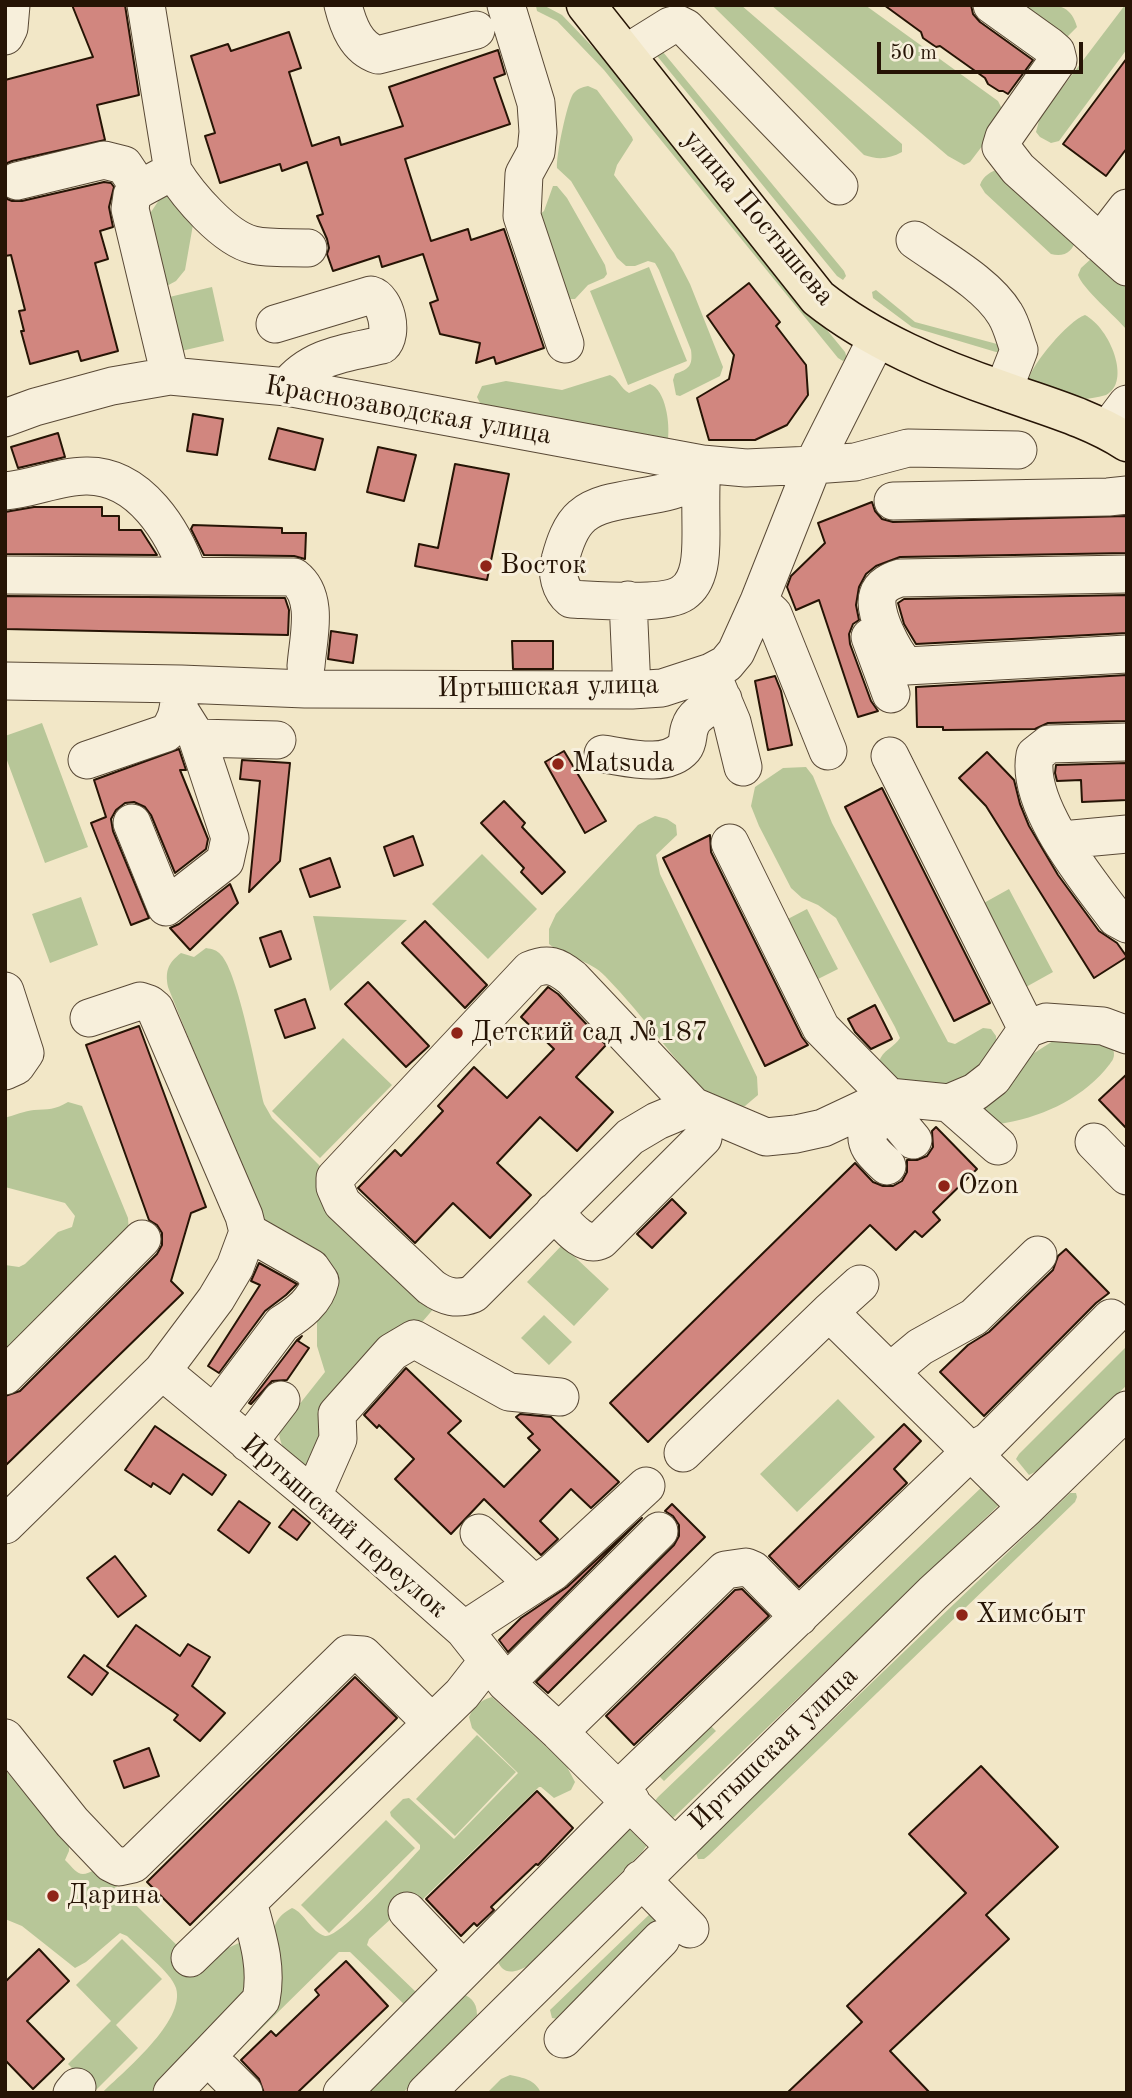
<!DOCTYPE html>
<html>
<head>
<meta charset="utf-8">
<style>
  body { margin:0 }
  #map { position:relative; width:1132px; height:2098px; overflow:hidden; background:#f2e7c7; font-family:"Old Standard TT",serif }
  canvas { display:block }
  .frame { position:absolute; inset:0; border:7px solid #261405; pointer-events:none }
  .scale { position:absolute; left:877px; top:42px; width:206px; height:32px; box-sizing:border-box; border:4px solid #261405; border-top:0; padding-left:9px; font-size:21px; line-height:24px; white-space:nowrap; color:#261405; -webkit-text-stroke:5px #f7efdb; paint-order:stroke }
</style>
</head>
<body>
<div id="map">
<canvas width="1132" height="2098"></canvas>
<div class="frame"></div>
<div class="scale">50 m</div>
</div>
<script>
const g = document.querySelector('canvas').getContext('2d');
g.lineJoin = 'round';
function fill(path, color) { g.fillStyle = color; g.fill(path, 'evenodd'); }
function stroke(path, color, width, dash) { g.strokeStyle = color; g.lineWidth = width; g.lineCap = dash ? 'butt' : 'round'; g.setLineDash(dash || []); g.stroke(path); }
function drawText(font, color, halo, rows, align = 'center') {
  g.font = font + ' "Old Standard TT",serif'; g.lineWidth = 6; g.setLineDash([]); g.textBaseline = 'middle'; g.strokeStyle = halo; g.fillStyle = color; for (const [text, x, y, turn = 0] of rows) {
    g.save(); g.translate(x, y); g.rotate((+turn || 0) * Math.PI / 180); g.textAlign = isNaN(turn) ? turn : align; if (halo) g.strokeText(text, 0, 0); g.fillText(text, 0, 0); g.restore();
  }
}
const green = new Path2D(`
  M543 5 562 15 610 65 845 352 847 358 843 361 838 358 604 70 557 21 537 11 536 6Z
  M712 5H741L902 144V152C889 159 878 160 864 155Z
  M771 5H865L998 101 1003 111 1002 120 970 162 964 165 948 156Z
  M1027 5C1050 5 1070 0 1077 27L1064 40 1022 11Z
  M1125 5 1127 49 1059 141 1051 143 1040 137 1036 132 1040 117Z
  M658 46 844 271 846 276 843 280 837 276 653 51Z
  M588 86 597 90 632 137 633 140 617 165 614 175 674 253 690 284 723 367 720 376 680 396 676 395 673 380 675 374C689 369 693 366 691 350L659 270 655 263 648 261 635 266H626L617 258 571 181 557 168C556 156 567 103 573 94 577 89 582 87 588 86Z
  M1000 169 1076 238C1074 251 1064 258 1051 254L985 193 980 185C983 176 991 171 1000 169Z
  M553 186H557L567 198 605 265 607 274 604 278 588 285 575 299H567L539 215 544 211Z
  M167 196H179L194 219 185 270 176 281 163 288 147 218 159 200Z
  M1092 258 1127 281V330C1115 316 1082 288 1078 275L1081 268Z
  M649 267 687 361 628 385 590 291Z
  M212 287 224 341 177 352 165 298Z
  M876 290 915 322 997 344 1002 347 1001 352H996L912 327 873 298 872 292Z
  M1085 315C1110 328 1132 382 1106 395 1095 398 1084 400 1073 399 1058 397 1042 387 1028 381 1032 364 1068 321 1085 315Z
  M610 375C619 379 620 388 629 393L650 384C666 390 670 424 668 439L481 405 477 397 482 386 506 381 562 390Z
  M42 723 88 847 45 863 5 755V736Z
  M806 767 813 776 832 823 948 1042 955 1044 983 1028 991 1029 996 1036V1047L984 1065 950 1086 890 1081 879 1062C882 1050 895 1047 900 1038L895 1027 836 918 818 905 802 898 791 888 759 826 751 806 755 787 783 768Z
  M655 816 667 819 676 825 677 835 656 855 660 874 757 1077 758 1095 745 1106 719 1108C678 1066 646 1018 605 976 590 960 566 958 549 944V929L556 914 638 825Z
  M482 854 537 909 488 959 432 904Z
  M1009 889 1053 972 1026 987 982 904Z
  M81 897 98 945 50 963 32 914Z
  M807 909 838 969 814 981 784 921Z
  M313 916 407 920 330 991Z
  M206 948C212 949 217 950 221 955 238 972 257 1075 264 1104L272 1118 321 1167 324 1196 435 1307 411 1335 310 1472C294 1461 279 1451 279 1430L325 1372 317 1346V1304L267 1234 168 987C165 971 168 963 181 953L194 957Z
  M1073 1036 1112 1046C1117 1058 1112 1061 1105 1070 1078 1101 1039 1118 999 1124L981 1110 1014 1066 1053 1041Z
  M343 1038 392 1085 320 1158 272 1111Z
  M68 1102 82 1106 128 1218 129 1233 5 1364V1265L19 1267 25 1264 58 1232 72 1227 75 1216 65 1203 5 1187V1118C14 1115 25 1111 34 1110 48 1109 55 1110 68 1102Z
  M562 1245 609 1289 574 1326 527 1282Z
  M544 1315 572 1342 549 1365 521 1338Z
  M1127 1346V1385L1039 1470 1029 1475 1016 1459 1019 1454Z
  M838 1399 875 1437 797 1512 760 1474Z
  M985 1484 1001 1503 673 1818H667L654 1802 658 1797Z
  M1070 1493H1076L1077 1497 1075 1502 709 1855 704 1859H698L696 1853 699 1848Z
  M492 1697 566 1765 575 1782 571 1790 554 1798 541 1787H539L422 1900 393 1917 369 1939 367 1945 417 1993 408 2008 350 1952H339L196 2093 271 1945C273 1927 275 1917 292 1908 305 1913 311 1932 325 1936 339 1939 407 1863 420 1849V1845L391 1816 390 1812 403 1799 409 1798 454 1839 518 1773 472 1728 469 1717C474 1706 481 1700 492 1697Z
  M704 1719 716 1731 664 1781 652 1769Z
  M477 1735 516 1772 455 1836 416 1799Z
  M5 1770 69 1840V1851L65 1860C78 1873 79 1879 96 1869L101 1871 188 1956 203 1959 239 1943 248 1945 259 1981 163 2093H102C123 2072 186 2021 176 1988 171 1972 140 1949 127 1936L120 1933 86 1962 75 1968 22 1926 5 1919Z
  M386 1820 415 1848 329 1933 301 1905Z
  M626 1821 647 1845 642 1852 529 1965C514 1974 501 1976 496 1956Z
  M654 1910 663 1918 558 2019 552 2018 550 2010Z
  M122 1939 162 1979 116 2025 138 2048 95 2091 68 2064 111 2021 76 1985Z
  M457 1992C470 1996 477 2001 477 2015L403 2093H354Z
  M510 2075C523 2078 535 2079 541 2093H487L501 2079Z`);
const building = new Path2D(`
  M72 5H125L139 95 97 105 105 140 12 161 5 164V80L93 57Z
  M884 5H971L973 14 980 22 1033 60 1008 94 1003 91H999L988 84 985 78 940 46 936 47 923 38 921 32Z
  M289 32 301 68 289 72 312 146 339 137 341 145 403 126 389 87 498 50 505 74 494 78 510 124 405 159 431 241 468 229 471 240 504 229 544 348 496 364 494 357 476 363 480 343 440 334 430 303 438 300 423 254 382 267 379 256 333 271 327 254 329 248 327 239 317 216 323 214 307 162 282 171 280 164 220 183 205 136 215 133 191 56 228 44 231 51Z
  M1127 58V148L1106 176 1063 144Z
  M104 182 111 183 114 187 109 207 113 227 100 231 108 259 95 263 118 351 81 361 78 351 30 364 21 331H24L19 311 25 310 11 255 5 256V198L12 201H22Z
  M749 283 780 322 776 326 806 365 808 395 787 425 755 440H709L697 398 729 379 734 355 707 316Z
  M193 414 223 419 217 455 187 451Z
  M278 428 323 439 315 470 269 459Z
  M58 433 65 457 18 468 11 447Z
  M378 447 416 455 404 501 367 492Z
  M455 464 509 474 487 580 415 566 419 544 438 548Z
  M872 502 875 511 882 519 893 522 1127 516V553L900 557 876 566 866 574 859 587 856 605 859 620 853 624 849 634 850 644 871 701 878 711 858 717 819 600 796 610 787 587 791 576 825 543 818 523Z
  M34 507H102V516H119V530H141L157 555 5 554V512Z
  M193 525 282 528V533H306L305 559 294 556 204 555 191 529Z
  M1127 595V633L916 644 904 624 898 603 904 599Z
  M5 596 285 598 289 610 288 635 5 629Z
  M331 631 357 635 353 663 328 659Z
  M512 641H553V669H513Z
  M1127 675V721L1048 723 1035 729 943 730V727H917L916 687Z
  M775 676 781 691 792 745 768 750 755 681Z
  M179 749 186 770H180L208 839 206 849 175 873 151 815 145 807 134 802 125 803 116 810 111 819 113 831 149 918 131 925 91 823 106 817 94 780Z
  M564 751 606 821 585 833 545 762Z
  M987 752 1014 780 1020 804 1029 826 1058 875 1099 931 1117 943 1127 957 1094 978 986 806 959 778Z
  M242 760 290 763 280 861 249 892 260 781 240 779Z
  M1127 763V800L1082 802 1081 780 1057 781 1055 773 1056 765Z
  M882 788 990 1003 954 1021 845 807Z
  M504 801 525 823 522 827 565 872 542 894 521 872 524 868 481 823Z
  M710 835 711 852 802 1037 808 1045 765 1066 663 858Z
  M413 836 423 865 394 876 384 847Z
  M330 858 340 887 310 897 300 869Z
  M230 884 238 903 190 950 170 928 179 924Z
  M425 921 487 985 465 1008 402 943Z
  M281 931 291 959 270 967 260 938Z
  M368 982 429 1046 406 1067 345 1004Z
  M548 987 558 994 606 1045 576 1077 613 1112 577 1151 540 1117 497 1163 531 1195 490 1238 453 1203 415 1243 358 1188 395 1150 401 1156 443 1111 438 1106 474 1067 507 1098 554 1049 521 1017Z
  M305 999 315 1028 285 1038 275 1010Z
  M875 1005 892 1039 871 1049 855 1032 848 1019Z
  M139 1026 206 1207 191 1213 171 1281 183 1293 5 1466V1396L20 1391 157 1254 162 1245V1233L157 1225 149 1220 86 1045Z
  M1127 1074V1129L1099 1100Z
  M936 1127 977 1169 933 1212 940 1220 922 1237 915 1231 896 1250 870 1225 648 1442 610 1403 855 1163 873 1182 883 1186H893L902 1181 907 1172V1160H917L927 1156 933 1147 932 1131Z
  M672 1199 686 1213 652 1248 637 1234Z
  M1066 1249 1109 1293 1096 1303 984 1416 940 1372 968 1345 989 1332 1053 1270 1058 1256Z
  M259 1263 297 1284 286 1295 265 1311 219 1373 208 1366 260 1285 251 1281Z
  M302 1336 298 1341 309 1348 287 1380 272 1381 251 1404 249 1403 297 1340Z
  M406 1368 461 1421 448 1433 504 1487 540 1450 528 1438 533 1434 516 1417 520 1414 551 1417 619 1482 591 1508 571 1489 540 1521 558 1539 541 1555 484 1499 451 1534 395 1479 414 1459 379 1425 377 1428 364 1415Z
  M904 1424 921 1441 894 1469 907 1483 799 1587 769 1556Z
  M155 1426 226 1475 212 1495 183 1474 170 1494 153 1483 151 1487 125 1470Z
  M239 1501 270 1523 249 1553 218 1530Z
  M672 1504 705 1537 548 1693 536 1682 674 1545 679 1536V1525L673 1516 665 1511Z
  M293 1509 310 1523 297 1540 279 1527Z
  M642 1518 508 1652 499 1640 521 1618 567 1587Z
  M115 1556 146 1596 118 1617 87 1578Z
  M742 1589 769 1616 634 1745 606 1716 735 1590Z
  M136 1625 180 1656 188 1644 210 1657 192 1686 225 1713 200 1741 174 1720 178 1715 107 1666Z
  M84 1655 108 1673 92 1695 68 1677Z
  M355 1677 397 1718 190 1925 147 1882Z
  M149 1748 159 1776 124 1788 114 1761Z
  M981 1766 1058 1847 986 1915 1009 1939 890 2051 930 2093H787L862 2022 847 2006 966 1893 909 1834Z
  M537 1791 573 1828 538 1865 536 1864 491 1907 494 1910 477 1926 474 1923 461 1936 426 1899Z
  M39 1949 69 1981 27 2021 64 2059 33 2089 5 2060V1982Z
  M346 1961 388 2006 297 2093H264L259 2079 241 2060 271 2031 276 2036 319 1995 315 1990Z`);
const minor = new Path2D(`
  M146 5 173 171 136 191 132 195 130 209 170 376
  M343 5C348 25 356 48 378 55L476 30
  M506 5 536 103 538 132 536 152 524 174 522 216 565 344
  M992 5 1048 45 1056 52 1058 60 1004 137 1001 147 1018 169 1127 267
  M5 36 9 28 11 5
  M625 54 670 26 678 24 686 28 839 186
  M173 171C188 195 224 238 253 245 270 249 291 247 308 248
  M17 181 104 160 124 165 140 189
  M915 240C943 260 987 284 1005 314 1012 325 1014 337 1019 350L1003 391
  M1100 243 1127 208
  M275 324 371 295C386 299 394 334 382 345 346 353 311 356 287 387
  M5 418 35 407 112 386 170 376 287 387 702 464 746 468 813 465 855 462 908 448 1018 450
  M1108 429 1127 404
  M701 477C668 502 608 493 582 516 570 526 564 545 560 560 556 573 560 590 571 599 595 600 665 606 683 593 701 581 701 553 701 534 701 510 700 488 702 464
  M5 491C32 489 59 476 86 476 140 475 174 532 189 576
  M893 501 1108 497 1127 495
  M1127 574 900 578C891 581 881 585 878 595 872 613 894 653 906 666L1127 654
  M5 575 294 577C320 597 308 638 306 666
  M628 600 632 690
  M759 601 773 614 828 751
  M870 637 891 694
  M713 677 732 722 743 767
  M5 681 181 684 305 689 632 690 662 688 711 672 726 664 736 652 759 601 813 465 877 338
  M197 738 277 740
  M1127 742 1049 744 1035 755C1025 805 1087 879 1116 918L1127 924
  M603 754C626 757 666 769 684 748 689 742 687 734 690 727 694 713 711 707 723 699
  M890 756 1027 1029
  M87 760 166 733C179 720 178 706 181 689
  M132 823 166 907 225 861 230 838 197 738 180 711
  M1062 840 1127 834
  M730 843 821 1028 889 1097 898 1122 913 1140
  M5 991 25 1053 16 1066 5 1071
  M89 1018 140 1001 149 1004 155 1009 244 1216 248 1232 235 1267 216 1299 162 1371
  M949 1103 998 1146
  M1094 1142 1127 1176
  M887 1166C876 1155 865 1148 867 1132L893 1107
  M554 1212C565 1223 583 1249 601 1240L703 1138 705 1124 693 1106 572 978C557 966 548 962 530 970L335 1178V1187L342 1203 431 1287C445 1297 457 1300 473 1294L630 1137 657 1121 693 1106 766 1137 796 1134 823 1128 889 1097 949 1103 975 1092 993 1078 1027 1029 1046 1022 1103 1026 1127 1035
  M829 1312 860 1284
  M890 1372 920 1347 974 1317 1038 1255
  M5 1376 142 1239
  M215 1413 282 1324C298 1314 316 1301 320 1281L311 1268 248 1232
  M248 1443 281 1400
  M683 1453 829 1312 1027 1507
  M313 1496 338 1439 337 1414 392 1352 414 1339 509 1392 560 1397
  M5 1525 162 1371 313 1496 464 1630 506 1683 559 1732 674 1846
  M479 1533 533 1583
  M464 1630 553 1572 646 1486
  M506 1683 659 1531
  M559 1732 725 1570 746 1567 753 1570 799 1617
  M5 1738 72 1822 111 1863 119 1867 133 1864 348 1654 363 1655 431 1722
  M619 1789 971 1451 989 1441 1111 1318
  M641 1879 690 1929
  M407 1911 463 1970
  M190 1958 248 1902
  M563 2039 661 1939
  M222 2071 244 2093
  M72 2093 77 2087
  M172 2093 261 2000C268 1966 257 1935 248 1902L462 1694 487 1662
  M342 2093 631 1801
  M426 2093 933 1593 1027 1507 1127 1410`);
const major = new Path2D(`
  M586 5 818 298C872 341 939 369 1004 391 1045 406 1090 418 1127 442`);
const markers = [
  [486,566,7,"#8f2418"],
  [558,764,7,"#8f2418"],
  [457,1033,7,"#8f2418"],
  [944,1186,7,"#8f2418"],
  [962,1615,7,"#8f2418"],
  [53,1896,7,"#8f2418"]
];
const streetNames = [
  ["улица Постышева",758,218,50],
  ["Краснозаводская улица",408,411,10],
  ["Иртышская улица",548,687,-1],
  ["Иртышский переулок",344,1527,41],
  ["Иртышская улица",774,1749,-44]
];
const poiNames = [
  ["Восток",500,566],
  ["Matsuda",572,764],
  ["Детский сад №187",471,1033],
  ["Ozon",958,1186],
  ["Химсбыт",976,1615],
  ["Дарина",67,1896]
];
fill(green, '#b7c698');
fill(building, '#d1867f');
stroke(building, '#261405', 2);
stroke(minor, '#594936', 39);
stroke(major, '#261405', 41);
stroke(minor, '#f7efdb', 37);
stroke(major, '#f2e7c7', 38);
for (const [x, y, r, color] of markers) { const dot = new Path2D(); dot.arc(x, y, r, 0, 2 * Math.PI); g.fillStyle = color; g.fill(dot); stroke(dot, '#f7efdb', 2.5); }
drawText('28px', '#261405', '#f7efdb', streetNames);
drawText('28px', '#261405', '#f7efdb', poiNames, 'left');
</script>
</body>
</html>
